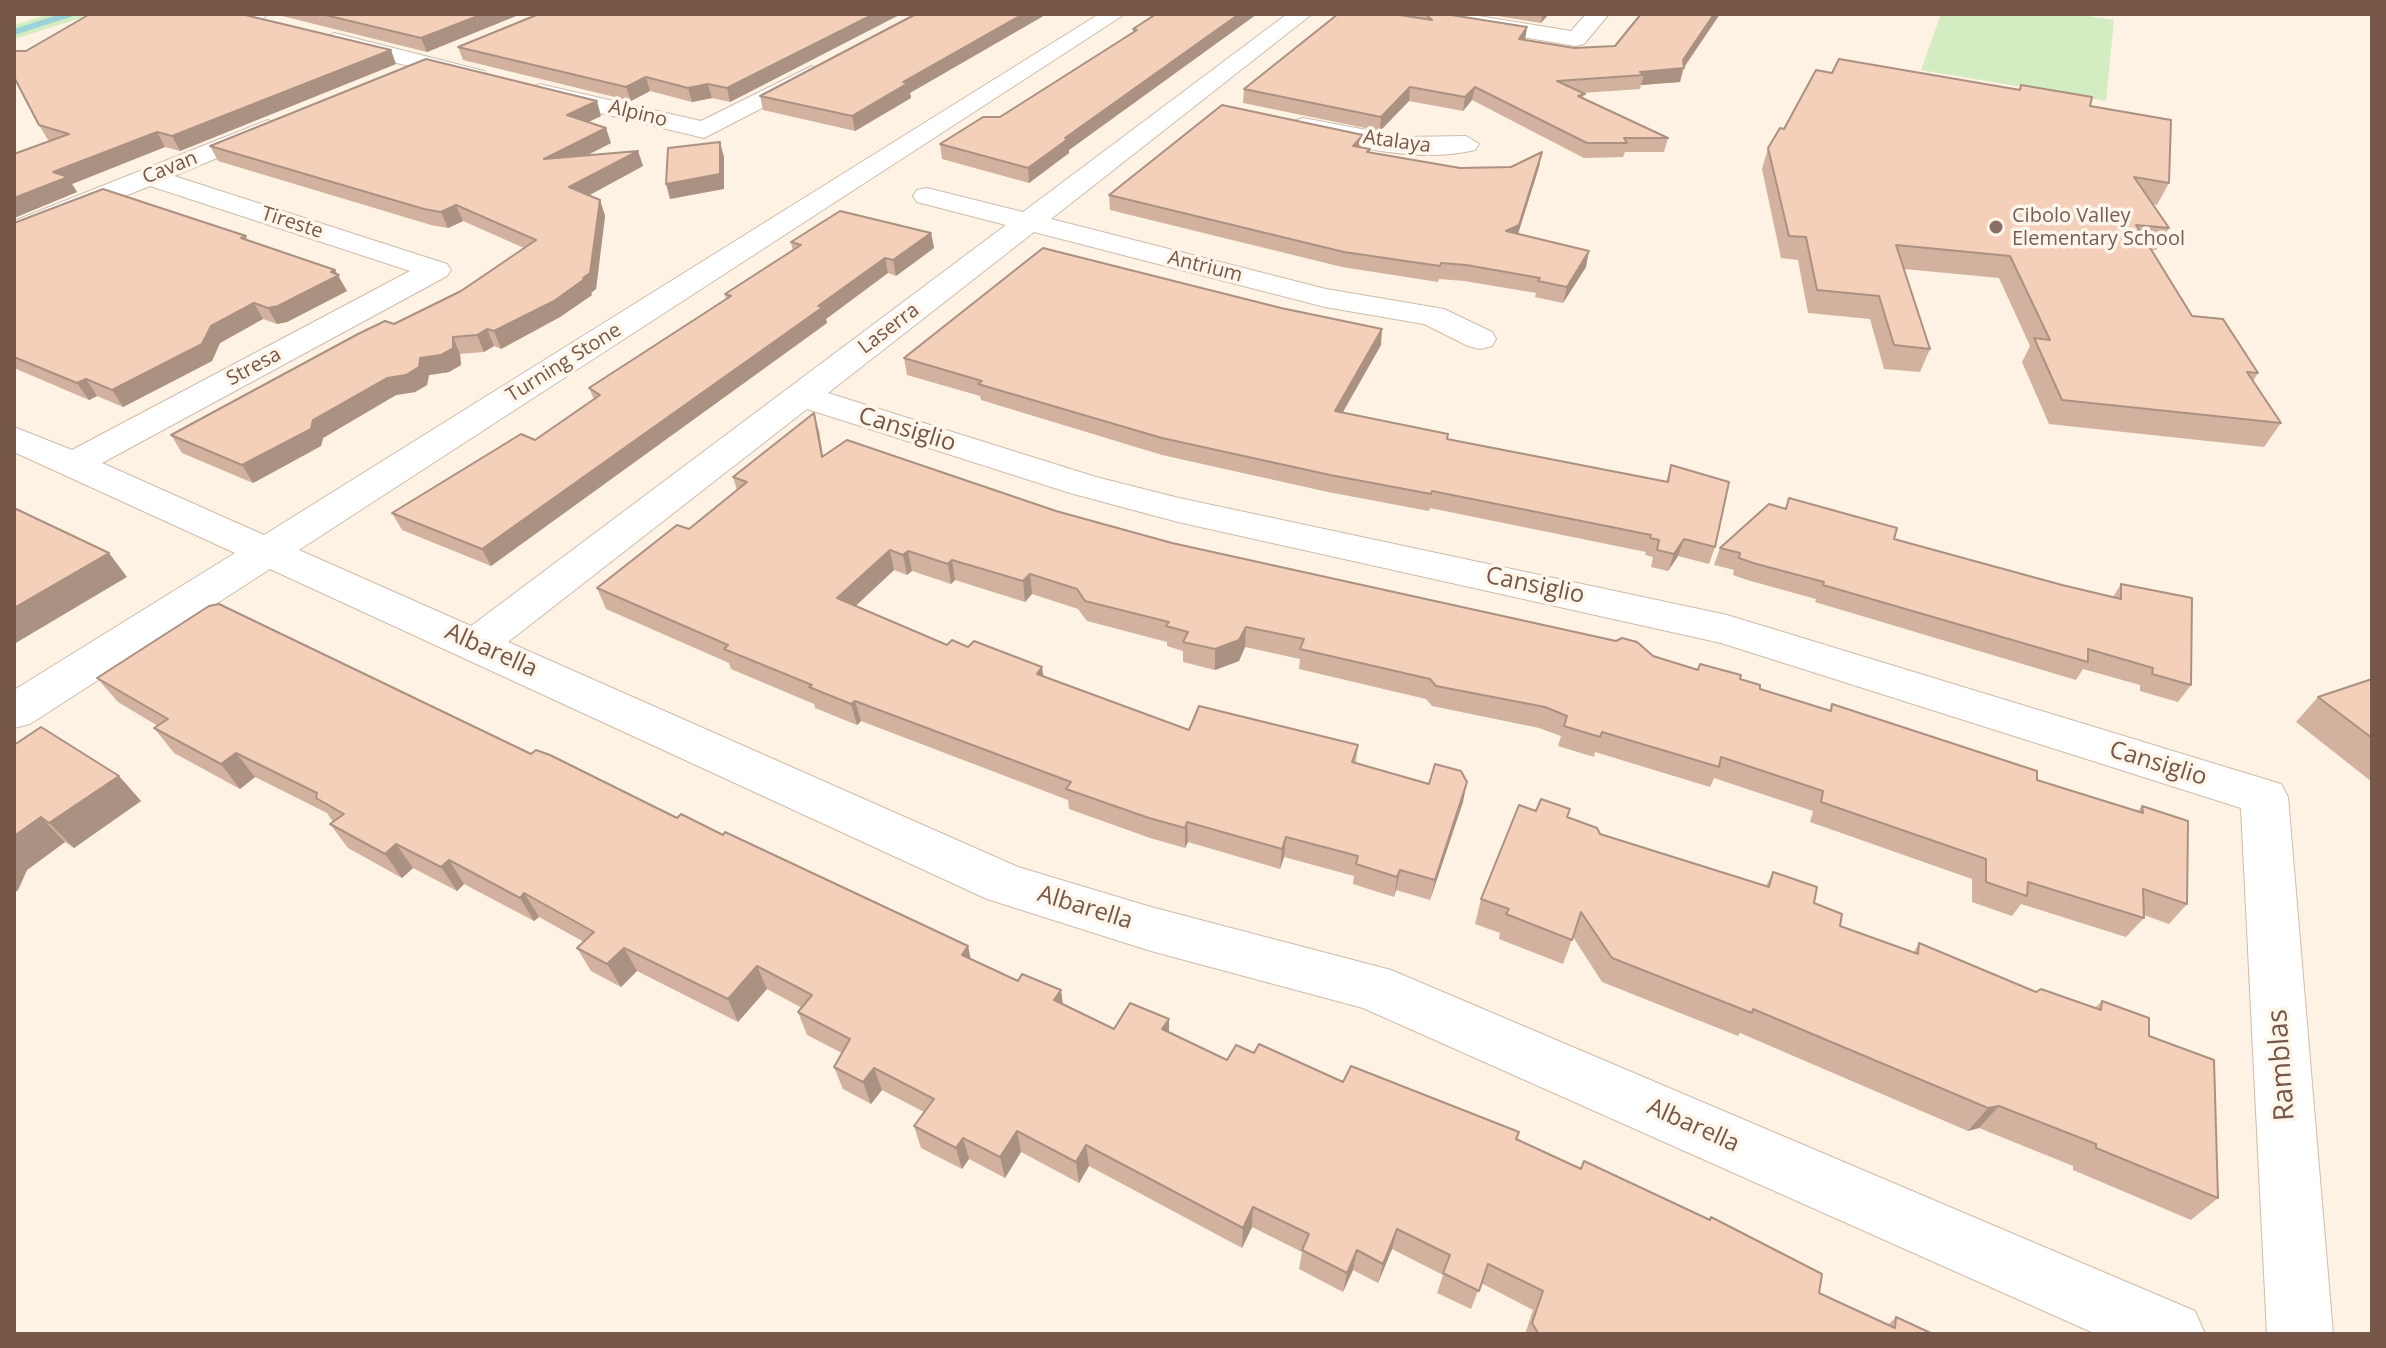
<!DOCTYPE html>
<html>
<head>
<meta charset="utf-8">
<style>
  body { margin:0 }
  #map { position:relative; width:2386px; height:1348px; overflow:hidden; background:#fdf2e3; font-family:"Open Sans",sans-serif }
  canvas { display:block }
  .frame { position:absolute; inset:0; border:16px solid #775747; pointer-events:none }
</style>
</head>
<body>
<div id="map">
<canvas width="2386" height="1348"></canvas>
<div class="frame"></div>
</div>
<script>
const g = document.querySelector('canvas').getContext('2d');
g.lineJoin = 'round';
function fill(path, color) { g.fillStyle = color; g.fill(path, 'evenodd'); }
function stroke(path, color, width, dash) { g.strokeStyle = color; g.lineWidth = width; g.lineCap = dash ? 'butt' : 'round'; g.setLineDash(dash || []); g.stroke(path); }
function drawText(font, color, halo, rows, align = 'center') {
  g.font = font + ' "Open Sans",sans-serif'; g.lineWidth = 7; g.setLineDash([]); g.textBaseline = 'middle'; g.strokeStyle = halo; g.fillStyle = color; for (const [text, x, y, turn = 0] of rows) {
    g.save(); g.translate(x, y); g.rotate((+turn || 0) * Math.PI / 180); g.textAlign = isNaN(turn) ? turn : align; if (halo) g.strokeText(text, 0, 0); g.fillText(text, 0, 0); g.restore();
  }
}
const green = new Path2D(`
  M50 14H93L14 39V25Z
  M1941 14H2075L2114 20 2106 101 1921 70Z`);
const stream = new Path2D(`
  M14 32 70 14`);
const minor = new Path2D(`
  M237 14H267C261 23 248 24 238 22Z
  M1099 14H1125L299 550 471 626 1006 225 917 202 913 196 917 190 927 188 1023 212 1287 14H1312L1051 219 1326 289 1444 309 1492 332 1496 339 1492 346 1480 349 1468 346 1424 324 1325 307 1034 232 828 393 1096 477 1179 498 1727 615 2281 784 2288 797 2333 1334H2267L2241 808 1721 643 1178 522 1070 493 807 409 508 642 1018 867 1151 907 1391 970 2195 1311 2205 1334H2096L1363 1008 1151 951 987 899 270 569 30 724 14 728V690L235 553 14 452V427L72 450 410 271 150 186 14 240V221L268 120 281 128 277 133 174 176 447 264 451 270 447 276 102 463 264 535Z
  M1415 14H1466L1571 31 1586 14H1609L1584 44 1576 46 1426 21Z
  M334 33 484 71 488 76 476 83 326 45 323 40Z
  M812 66 824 73 820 78 704 138 530 96 527 91 539 84 701 121Z
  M1303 118 1404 137 1466 136 1479 144 1475 150C1417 164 1351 146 1294 131L1290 126 1294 121Z`);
const wall = new Path2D(`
  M274 14H521L427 52Z
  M539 14H901L730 102 712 98 692 102 650 91 631 101 463 60 458 47Z
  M1156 14H1257L1069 150V153L1029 183 942 159 940 144 1000 117 1133 32V29Z
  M1409 14H1445L1527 27 1525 40 1574 48 1615 46 1641 14H1720L1684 68 1680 82 1641 85 1640 89 1582 93 1584 99 1668 138 1664 152H1625L1623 157 1584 158 1472 100 1463 111 1409 101 1380 131 1243 103 1244 89 1412 17Z
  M1485 14H1549L1541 23Z
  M26 51 396 64 180 151 165 147 72 184 77 192 14 218 51 141 48 140 39 125Z
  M1832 73 2019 89 2021 85 2090 106 2169 183 2157 205 2153 204 2169 228 2156 250H2151L2192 316 2258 373 2253 381 2281 423 2264 447 2049 424 2022 362 2030 346 1999 278 1904 269 1930 349 1920 372 1884 369 1870 319 1808 313 1798 260 1781 258 1762 169 1768 148Z
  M910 93 911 98 855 131 763 110 760 96Z
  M601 116 588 122 611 143 587 155 638 151 643 166 589 195 600 200 605 216 596 289 591 293 592 295 560 317 501 349 494 346 484 352 460 354 461 365 449 372 429 375 427 385 415 392 396 395 323 438 321 446 253 483 182 453 171 435 461 291 524 248 463 221 448 228 431 225 218 161 210 146Z
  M1363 135 1362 147 1370 149V153L1460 168 1511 167 1542 152 1539 167 1518 234 1586 267 1563 303 1535 297 1536 293 1464 281 1439 279 1438 282 1342 267 1110 210 1109 195Z
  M14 223 246 236 248 241 337 274 347 291 287 322 277 324 263 319 220 343 212 361 123 407 97 396 89 400 14 368Z
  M931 233 934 248 896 276 888 273 826 319 827 323 491 566 402 530 392 513 535 440 594 399 589 388 726 299 725 294 793 251 791 242Z
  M1381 345 1342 412 1448 439 1666 482 1671 465 1715 547 1709 564 1678 556 1668 571 1651 567 1653 557 1645 555 1646 552 1430 508 1429 511 1328 492 1162 455 981 400 980 396 907 375 904 358Z
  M819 432 823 456 1056 511 1172 543 1653 656 1698 669 1740 679 1760 689 1829 711 1832 704 2037 780 2138 811 2142 806 2187 904 2169 924 2144 915V918L2126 937 2021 904 2012 916 1972 902V879L1810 822 1813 811 1714 778 1710 787 1595 752 1594 757 1558 746 1561 736 1539 728 1432 706 1426 699 1299 669 1300 659 1245 647 1239 661 1215 670 1183 662V651L1167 646V642L1087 621 1078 609 1032 594 1025 602 955 580 951 584 912 571 907 575 894 570 856 606 947 645 1044 677 1189 730 1358 745 1356 763 1463 802 1430 900 1396 890 1394 897 1353 884 1354 876 1284 857 1280 869 1188 842 1185 848 1150 838 1069 809 1068 800 861 721 857 725 815 708 814 704 731 669 729 663 606 609 597 588 689 529 737 490 733 477Z
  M1789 498 1894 539 2062 585 2113 597 2121 584 2191 685 2178 702 2140 691V685L2083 669 2076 680 1815 602 1816 599 1747 580 1733 575 1734 570 1714 565 1720 548 1785 509Z
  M97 678 531 754 677 818 723 835 968 946 970 958 1018 981 1061 990 1062 1004 1114 1029 1169 1019V1032L1227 1060 1254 1053 1516 1139 1580 1168 1584 1161 1709 1220 1711 1217 1819 1293 1888 1325 1896 1317 1933 1334H1525L1533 1310 1481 1283 1471 1309 1437 1293 1443 1275 1392 1249 1378 1283 1353 1270 1343 1292 1299 1269 1302 1252 1252 1227 1242 1248 1089 1166 1079 1183 1021 1152 1005 1178 969 1159 962 1169 921 1148 914 1126 924 1112 882 1090 871 1104 843 1089 834 1067 842 1053 807 1035 798 1012 802 1008 767 989 738 1022 637 971 621 987 591 971 577 948 584 942 539 917 534 921 464 884 457 891 413 868 402 878 348 848 330 824 333 822 327 813 255 777 240 789 174 753 154 728 158 726 118 702Z
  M2372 679V782L2296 722 2318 697Z
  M14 745 119 776 141 801 74 848 65 842 27 870 18 890 14 893Z
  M1536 811 1567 817 1600 834 1766 886 1773 872 1814 903 1840 926 1914 952 1919 943 2036 992 2095 1008 2102 1001 2149 1036 2218 1198 2191 1220 2073 1170V1166L1979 1128 1968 1131 1740 1033 1738 1036 1602 982 1573 937 1563 964 1499 939 1500 933 1475 924 1481 899Z`);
const shadedWall = new Path2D(`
  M483 14H521L427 52 421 38Z
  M874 14H901L730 102 727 88Z
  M1023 14H1047L910 93 911 98 855 131 852 116 903 82Z
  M1239 14H1257L1069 150V153L1029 183 1028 168 1065 138Z
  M1542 14H1549L1541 23Z
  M1714 14H1720L1683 68 1680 82 1641 85 1644 75 1640 72 1683 60Z
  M1527 27 1525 40 1519 39Z
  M391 50 396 64 180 151 172 136Z
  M646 77 650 91 631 101 626 87Z
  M708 84 712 98 692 102 688 88Z
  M1410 87 1409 101 1380 131 1381 117Z
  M1475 87 1472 100 1463 111 1465 97Z
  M597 101 601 116 572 130 567 115Z
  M606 128 611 143 549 175 544 159Z
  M157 132 165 147 72 184 77 192 14 218V198L53 172Z
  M1363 135 1362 149 1353 146Z
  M720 142 724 157V189L670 199 666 184Z
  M638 151 643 166 575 203 569 187Z
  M1542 152 1539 167 1516 240 1506 231Z
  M600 200 605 216 596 289 591 293 592 295 560 317 501 349 494 331Z
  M456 205 463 221 448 228 441 212Z
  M931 233 934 248 896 276 893 260Z
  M1589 251 1586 267 1563 303 1567 287Z
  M885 258 888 273 826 319 827 323 491 566 482 549Z
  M335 270 347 291 287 322 277 324 268 308Z
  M254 303 263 319 220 343 212 361 123 407 112 390 211 326Z
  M487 329 494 346 484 352 477 335Z
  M1382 329 1381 345 1334 428 1335 411Z
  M453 337 460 354 461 365 449 372 429 375 427 385 415 392 396 395 323 438 321 446 253 483 242 465 313 420 420 358Z
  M86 379 97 396 89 400 77 383Z
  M814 413 819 432 826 476 822 457Z
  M1684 539 1678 556 1668 571 1674 554Z
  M890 550 894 570 842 618 837 598Z
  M908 551 912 571 907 575 903 555Z
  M109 553 127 577 14 644V608Z
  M952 560 955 580 951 584 948 564Z
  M1030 574 1032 594 1025 602 1023 581Z
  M1246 627 1245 647 1239 661 1215 670V649Z
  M1042 667 1045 687 1037 674Z
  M855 701 861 721 857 725 851 704Z
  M236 753 255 777 240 789 221 764Z
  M119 776 141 801 74 848 49 823Z
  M1467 782 1463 802 1430 900 1435 880Z
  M41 817 65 842 27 870 18 890 14 893V836Z
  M1187 822 1188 842 1185 848V828Z
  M1286 837 1284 857 1280 869 1282 849Z
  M396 844 413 868 402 878 385 854Z
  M449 860 464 884 457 891 441 867Z
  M1400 870 1396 890 1394 897 1397 877Z
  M524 893 539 917 534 921 520 898Z
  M968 946 973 970 962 955Z
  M624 948 637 971 621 987 607 964Z
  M757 966 767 989 738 1022 728 999Z
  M1061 990 1064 1013 1054 1000Z
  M1169 1019V1042L1162 1029Z
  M874 1068 882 1090 871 1104 863 1082Z
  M1999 1106 1979 1128 1968 1131 1988 1108Z
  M1017 1131 1021 1152 1005 1178 1000 1157Z
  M963 1138 969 1159 962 1169 956 1148Z
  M1086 1145 1089 1166 1079 1183 1076 1162Z
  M1253 1207 1252 1227 1242 1248 1243 1228Z
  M1397 1229 1392 1249 1378 1283 1383 1264Z
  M1357 1250 1353 1270 1343 1292 1347 1273Z`);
const building = new Path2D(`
  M90 14H241L391 50 172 136 157 132 53 172 68 177 14 198V154L69 134 39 125 14 77V51H26Z
  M321 14H483L421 38Z
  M539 14H874L727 88 708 84 688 88 646 77 626 87 458 47Z
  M916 14H1023L903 82 908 83 852 116 760 96Z
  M1156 14H1239L1065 138 1068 139 1028 168 940 144 983 117H1000L1137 30 1133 29Z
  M1338 14H1393L1432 20 1425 14H1445L1527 27 1519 39 1574 48 1615 46 1641 14H1714L1683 60 1684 68 1640 72 1644 75 1557 81 1585 94 1578 96 1668 138H1624L1627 143H1587L1475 87 1465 97 1410 87 1381 117 1244 89Z
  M426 59 597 101 567 115 606 128 544 159 638 151 569 187 600 200 590 273 583 278H586L554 301 494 331 487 329 477 335 453 337V348L441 355 420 358 419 367 406 375 387 378 313 420 311 429 242 465 171 435 358 334 385 321 394 324 461 291 536 240 456 205 441 212 424 209 210 146Z
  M1839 59 2020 90 2021 85 2092 97 2090 106 2171 120 2169 183 2134 177 2169 228 2136 225 2192 316 2223 319 2258 373 2247 372 2281 423 2062 400 2034 338 2050 340 2010 256 1896 245 1930 349 1894 345 1879 296 1817 290 1806 237 1789 236 1768 148 1780 128 1784 129 1816 70 1832 73Z
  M1222 105 1363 135 1353 146 1370 149 1367 152 1460 168 1511 167 1542 152 1519 225 1506 231 1589 251 1567 287 1538 281 1540 278 1466 265 1441 263 1440 266 1344 252 1109 195Z
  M720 142V174L666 184 668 148Z
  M103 189 246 236 241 238 335 270 331 272 339 275 278 306 268 308 254 303 211 326 202 344 112 390 86 379 77 383 14 357V223Z
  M840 211 931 233 893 260 885 258 818 306 823 307 482 549 392 513 521 434 535 440 600 395 589 388 731 296 725 294 801 245 791 242Z
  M1043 248 1281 308 1382 329 1335 411 1448 434 1447 439 1668 482 1671 465 1729 482 1715 547 1684 539 1674 554 1657 550 1659 540 1650 538 1651 535 1432 491 1431 494 1330 475 1162 438 978 384 982 381 904 358Z
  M814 413 822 457 847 440 1056 511 1172 543 1616 641 1622 638 1637 642 1653 656 1698 670 1700 664 1741 675 1740 679 1760 685V689L1831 711 1832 704 2037 771V780L2143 813 2142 806 2188 821 2187 904 2143 889 2144 918 2028 882 2027 896 1986 882V859L1821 802 1823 791 1721 757 1719 767 1602 732 1600 737 1564 726 1567 716 1545 707 1436 686 1430 679 1300 649 1304 639 1246 627 1239 640 1215 649 1183 642 1188 632 1166 626 1169 622 1085 601 1077 589 1030 574 1023 581 952 560 948 564 908 551 903 555 890 550 837 598 947 645 952 640 968 647 974 641 1042 667 1037 674 1189 730 1199 706 1358 745 1352 762 1429 784 1435 764 1461 771 1467 782 1435 880 1400 870 1397 877 1356 864 1358 856 1286 837 1282 849 1187 822 1185 828 1149 818 1066 789 1071 782 855 701 851 704 809 687 812 685 724 649 728 645 597 588 677 525 689 529 747 482 733 477Z
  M1789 498 1897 528 1894 539 2062 585 2121 599V584L2192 598 2191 685 2152 674 2153 668 2088 649V662L1823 585 1824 582 1753 563 1739 558 1740 553 1720 548 1769 504 1786 509Z
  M14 508 109 553 14 608Z
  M219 604 531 754 536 750 550 755 677 818 681 814 723 835 725 832 968 946 962 955 1018 981 1022 974 1061 990 1054 1000 1114 1029 1130 1003 1169 1019 1162 1029 1227 1060 1236 1045 1254 1053 1259 1044 1343 1082 1351 1066 1519 1132 1516 1139 1581 1169 1584 1161 1710 1220 1711 1217 1822 1274 1819 1293 1895 1328 1896 1317 1933 1334H1540L1538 1333 1532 1323 1543 1291 1488 1264 1479 1291 1443 1273 1450 1255 1397 1229 1383 1264 1357 1250 1347 1273 1302 1250 1309 1234 1253 1207 1243 1228 1086 1145 1076 1162 1017 1131 1000 1157 963 1138 956 1148 914 1126 934 1099 874 1068 863 1082 834 1067 850 1039 798 1012 812 995 757 966 728 999 624 948 607 964 577 948 594 932 524 893 520 898 449 860 441 867 396 844 385 854 330 824 344 814 316 798 317 793 236 753 221 764 154 728 168 719 97 678 209 606Z
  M2372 679V738L2318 697Z
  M41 727 119 776 49 823 41 817 14 836V745Z
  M1541 799 1570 809 1567 817 1597 828 1600 834 1769 887 1773 872 1817 887 1814 903 1842 914 1840 926 1918 954 1919 943 2036 992 2041 989 2101 1010 2102 1001 2149 1018V1036L2214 1060 2218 1198 2096 1148V1144L1999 1106 1988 1108 1753 1009 1752 1013 1612 958 1581 912 1572 940 1506 914 1509 909 1481 899 1519 805 1536 811Z`);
const markers = [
  [1996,227,8,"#8d6e63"]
];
const farStreetnames = [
  ["Alpino",638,114,14],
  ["Atalaya",1397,142,8],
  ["Cavan",170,168,-22],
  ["Tireste",292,223,18],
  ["Antrium",1205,267,14],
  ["Laserra",889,329,-37],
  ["Turning Stone",564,363,-32],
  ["Stresa",254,367,-28]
];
const farEducationnames = [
  ["Cibolo Valley",2012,216],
  ["Elementary School",2012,239]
];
const streetNames = [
  ["Cansiglio",907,430,17],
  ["Cansiglio",1535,586,12],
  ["Albarella",491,651,24],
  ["Cansiglio",2158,764,17],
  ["Albarella",1085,908,17],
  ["Albarella",1693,1126,24]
];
const nearStreetnames = [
  ["Ramblas",2282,1065,-94]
];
fill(green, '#d4ecc1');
stroke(stream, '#9cd3db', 6);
stroke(minor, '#d1bbab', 2);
fill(minor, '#fff');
fill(wall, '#d2b29f');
fill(shadedWall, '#ab9182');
fill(building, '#f4cfb9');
stroke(building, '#ab9182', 2);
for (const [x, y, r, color] of markers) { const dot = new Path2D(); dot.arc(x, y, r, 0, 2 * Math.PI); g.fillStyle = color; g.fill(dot); stroke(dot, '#fff6eb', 3); }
drawText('20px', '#775747', '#fff6eb', farStreetnames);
drawText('20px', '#785e54', '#fff6eb', farEducationnames, 'left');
drawText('24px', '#775747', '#fff6eb', streetNames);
drawText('28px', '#775747', '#fff6eb', nearStreetnames);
</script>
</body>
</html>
